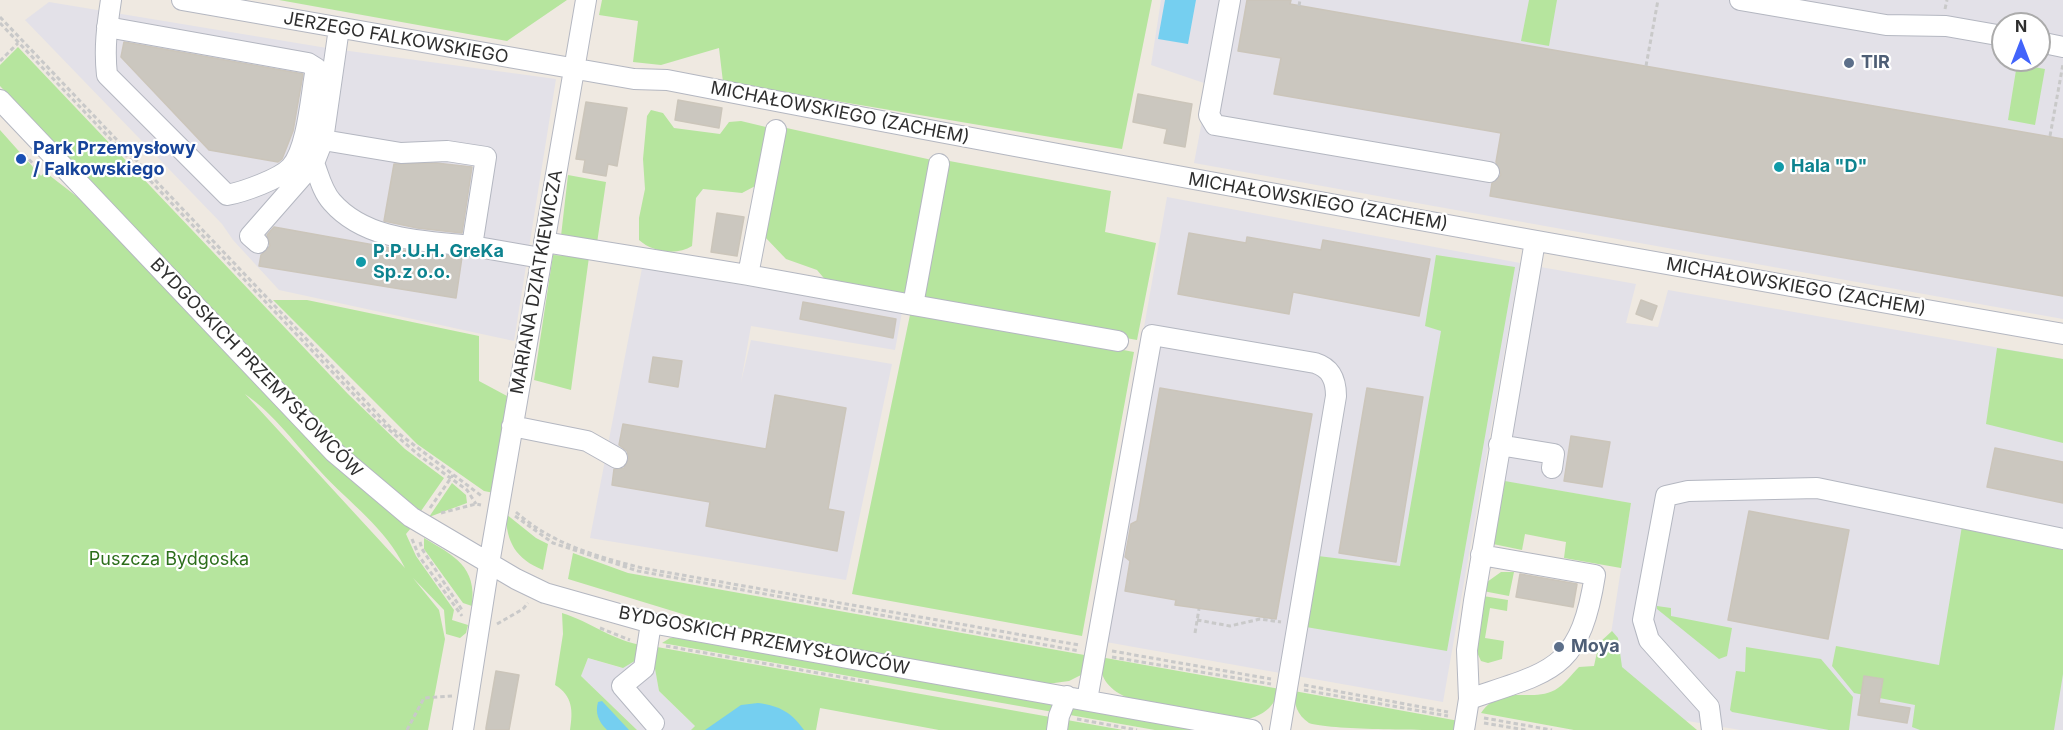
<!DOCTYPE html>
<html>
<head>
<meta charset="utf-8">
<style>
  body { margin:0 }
  #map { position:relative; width:2063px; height:730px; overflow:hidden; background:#efe9e1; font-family:Inter,sans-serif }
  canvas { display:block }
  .north { position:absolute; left:1991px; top:12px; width:60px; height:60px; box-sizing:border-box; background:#fff; border:2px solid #ababab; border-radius:50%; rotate:0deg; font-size:16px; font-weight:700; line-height:24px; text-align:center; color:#2e2e2e }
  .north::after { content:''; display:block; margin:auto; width:21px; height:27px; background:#4264fb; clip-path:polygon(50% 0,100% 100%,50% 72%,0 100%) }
</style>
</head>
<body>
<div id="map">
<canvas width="2063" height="730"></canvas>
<div class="north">N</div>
</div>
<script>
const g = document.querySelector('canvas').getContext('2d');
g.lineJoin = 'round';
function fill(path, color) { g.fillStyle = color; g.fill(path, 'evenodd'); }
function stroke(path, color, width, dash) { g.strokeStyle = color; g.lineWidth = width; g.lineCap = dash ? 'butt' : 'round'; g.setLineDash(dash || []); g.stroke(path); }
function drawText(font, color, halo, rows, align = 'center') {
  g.font = font + ' Inter,sans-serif'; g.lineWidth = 4.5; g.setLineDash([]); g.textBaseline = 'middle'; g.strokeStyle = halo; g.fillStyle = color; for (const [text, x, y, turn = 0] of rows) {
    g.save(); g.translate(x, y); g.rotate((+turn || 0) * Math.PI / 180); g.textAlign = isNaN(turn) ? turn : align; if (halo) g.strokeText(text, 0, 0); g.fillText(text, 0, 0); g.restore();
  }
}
const industrial = new Path2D(`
  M1161 0H2063V319L1194 163 1207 95 1204 83 1151 65ZM2003 24H2039V60H2003Z
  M49 2 327 48 556 79 514 341 279 290 233 240 222 224 25 20Z
  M1167 197 1520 263 1443 702 1089 639Z
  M1535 266 1636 284 1626 323 1658 327 1668 290 2063 359V730H1740L1600 706 1631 503 1489 479Z
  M642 268 902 312 895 350 751 326 741 382 751 340 892 364 846 580 590 538Z
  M588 658 622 668 635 659 654 662 659 691 695 726 691 730H637L581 676Z`);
const green = new Path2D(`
  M279 0H567L507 41Z
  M602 0H1152L1122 149 723 82 719 48 661 65 633 62 638 21 599 15Z
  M1529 0H1557L1549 46 1521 41Z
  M18 47 348 394 405 449 444 478 421 511 366 468 323 427 0 86V65Z
  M2017 64 2045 69 2035 125 2008 120Z
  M651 110 663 113 674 128 720 134 729 122 741 121 766 127 768 137 759 184 742 193 703 189 696 198 692 246C677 256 652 252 639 240V218L645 189 643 159 647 116Z
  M782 127 932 160 909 296 828 283 817 270 786 259 764 236Z
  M0 130 41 176 45 172 80 199 327 459 411 528 406 534 416 556 454 610 452 620 468 625 466 633 460 638 446 634 444 610 413 578 439 610 445 639 428 730H0ZM245 394C274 414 296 445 320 471 349 503 386 528 405 568Z
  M944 160 1111 191 1105 232 1156 243 1137 340 921 301Z
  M568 175 606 182 597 243 561 236Z
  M553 255 589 257 571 390 534 380Z
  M1436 255 1515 267 1447 651 1306 627 1318 556 1400 566 1441 331 1425 326Z
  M273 300H307L479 336V381L507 396 494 493 484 491 417 444Z
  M911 310 1134 352 1082 636 852 594Z
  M1997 348 2063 359V443L1986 424Z
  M1499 480 1631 503 1621 568 1564 558 1566 542 1525 534 1522 550 1493 544Z
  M452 483 466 495 467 503 429 517Z
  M506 514 536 538 548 544 543 570C516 559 506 542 506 514Z
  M1962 526 2063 550V674L2054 730H1920L1912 727 1915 705 1854 693 1832 666 1836 646 1939 665Z
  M424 538C454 556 477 566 472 606L463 603 424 549Z
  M573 553 628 573 1090 656 1081 675 1069 681 1047 684 725 627 568 579Z
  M1501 572H1514L1509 596 1483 591 1487 582Z
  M1483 596 1508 600 1507 611 1490 608 1485 638 1504 641 1502 659 1488 663 1481 661 1475 648Z
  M1657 606 1671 608V616L1732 628 1727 656 1719 659 1657 609Z
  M562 613C591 622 608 638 640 645L638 659 623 668 588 658 581 676 637 730H570C573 711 573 696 555 685L563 634Z
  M1612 631 1618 638 1622 667 1697 730H1574L1481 713C1502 683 1530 703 1555 690 1564 685 1572 674 1579 667L1594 666 1599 643Z
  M670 638H677L1197 730H1155L662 643Z
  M657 647 1123 730H939L820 708 816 730H691L695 726 659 691 654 663Z
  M1746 647 1821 659 1853 697 1849 730H1829L1732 712 1730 710 1736 671 1745 672Z
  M1100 657 1280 689C1273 707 1267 713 1249 719L1130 699C1110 690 1099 680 1100 657Z
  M1294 691 1459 721 1454 730C1425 730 1329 730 1309 723 1297 715 1294 704 1294 691Z`);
const water = new Path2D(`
  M1165 0H1196L1188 44 1158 39Z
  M602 701 629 730H607C598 721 595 713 598 702Z
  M758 703C780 706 791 712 804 730H705L741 705Z`);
const building = new Path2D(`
  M1247 0H1291L1290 4 2063 139V296L1490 196 1492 183 1501 175 1496 162 1501 133 1274 94 1281 58 1238 51Z
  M124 42 303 74 293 131 282 159 278 162 209 150 121 57Z
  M1138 94 1192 104 1185 147 1164 143 1167 129 1133 122Z
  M678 100 722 108 719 128 675 120Z
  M586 102 627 108 617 166 608 164 606 176 583 172 585 160 576 159Z
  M436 163 472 167 462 233 417 228 384 221 394 164Z
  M717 213 744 217 737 256 711 252Z
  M274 227 413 252 462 257 456 298 259 266 261 255 270 246 267 235Z
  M1189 233 1246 243 1247 237 1321 250 1323 240 1430 259 1419 316 1293 292 1289 314 1178 294Z
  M1641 300 1657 306 1652 320 1636 314Z
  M803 302 896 319 893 338 800 319Z
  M653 357 682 361 678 387 649 382Z
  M1160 388 1312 414 1276 619 1175 605 1176 600 1125 591 1130 561 1125 557 1131 524 1137 521Z
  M1367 388 1423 397 1396 562 1339 553Z
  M775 395 846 408 828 509 844 512 837 551 706 526 710 502 612 485 614 469 624 468 629 458 627 451 619 445 623 424 766 449Z
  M1571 436 1610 442 1602 487 1564 481Z
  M1995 448 2063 462V503L1987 487Z
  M1749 511 1849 530 1828 639 1728 620Z
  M1520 574 1577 584 1573 607 1516 597Z
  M496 671 519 675 509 730H486V728Z
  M1864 676 1883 679 1879 703 1910 708 1907 723 1858 715Z`);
const path = new Path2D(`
  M1299 6 1300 0
  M1945 9 1947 0
  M0 17 390 427 483 497
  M0 23 379 421 420 456 467 490 476 504
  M0 61 18 43
  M1646 66 1658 0
  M2050 136 2063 64
  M24 154 36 167
  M430 508 453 475
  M516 512C552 544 595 556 642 568L1079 645
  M441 513 476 504 481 505
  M515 516 553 543 638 571 1079 651
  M412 539 419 556 462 616
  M420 542 422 549 462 610
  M1197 620 1230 626 1260 619 1281 622
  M497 624 523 609 528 603
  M600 628 630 640
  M1195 633 1199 609
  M666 646 869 682
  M1112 651 1271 679
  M1112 657 1271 684
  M1304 685 1448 712
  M1304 690 1448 716
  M1484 718 1552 730
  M1077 719 1137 730
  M1484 723 1526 730
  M407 730 424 698 452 696`);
const minor = new Path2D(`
  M182 0 634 79 667 80C1131 170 1597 252 2063 334
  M1230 0 1209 115 1215 125 1489 172
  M1740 0 1886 25 1946 26 2003 36
  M107 27 308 63 316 68C311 93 308 148 291 167 280 179 243 192 227 195L107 75C104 49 107 26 111 0
  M339 28 323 140 401 153 447 151 486 157 472 246 541 258
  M2039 42 2063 47
  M0 100 334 452 411 517 516 579 545 593 651 623 1252 730
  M776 130 748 275 913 305
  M323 140 314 163C319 176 322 191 332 202 366 241 424 241 472 246
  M939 164 913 305 1118 341
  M544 242 748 275
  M258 243 250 236 314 163
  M512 426 587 441 617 458
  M1499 445 1554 454 1552 468
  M651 623 644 668 622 686 654 723
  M1469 699C1552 671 1580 671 1595 575L1481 555
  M1087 700 1152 335 1315 363C1331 368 1336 380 1336 396L1280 730
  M463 730 489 564 586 0
  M1057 730 1059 716 1067 696
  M1464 730 1469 699 1467 650 1474 601 1535 241
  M1712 730 1709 707 1649 640 1643 620 1666 496 1688 491 1817 488 2063 539`);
const markers = [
  [1849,63,6,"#5c6f8a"],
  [21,159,6,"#1a4fb4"],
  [1779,167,6,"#0f9aa8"],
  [361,262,6,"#0f9aa8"],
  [1559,647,6,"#5c6f8a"]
];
const streetNames = [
  ["JERZEGO FALKOWSKIEGO",396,38,10],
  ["MICHAŁOWSKIEGO (ZACHEM)",840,113,11],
  ["MICHAŁOWSKIEGO (ZACHEM)",1318,202,10],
  ["MARIANA DZIATKIEWICZA",537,282,-80],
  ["MICHAŁOWSKIEGO (ZACHEM)",1796,287,10],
  ["BYDGOSKICH PRZEMYSŁOWCÓW",256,368,46],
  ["BYDGOSKICH PRZEMYSŁOWCÓW",764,641,11]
];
const serviceNames = [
  ["TIR",1861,63],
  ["Moya",1571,647]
];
const transitNames = [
  ["Park Przemysłowy",33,149],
  ["/ Falkowskiego",33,170]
];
const cultureNames = [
  ["Hala \"D\"",1791,167],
  ["P.P.U.H. GreKa",373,252],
  ["Sp.z o.o.",373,273]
];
const parkNames = [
  ["Puszcza Bydgoska",169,560]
];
fill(industrial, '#e3e1e8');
fill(green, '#b6e59e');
fill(water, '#75cff0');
fill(building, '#cbc7bf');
stroke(building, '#cbc5ba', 1.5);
stroke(minor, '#b4b7c1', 22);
stroke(path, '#c9c9c9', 3, [4.5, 3]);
stroke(minor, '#fff', 20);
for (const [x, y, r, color] of markers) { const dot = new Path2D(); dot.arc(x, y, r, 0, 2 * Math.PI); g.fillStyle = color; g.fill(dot); stroke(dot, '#fff', 2); }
drawText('18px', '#2e2e2e', '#fff', streetNames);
drawText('bold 18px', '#4e5e75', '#fff', serviceNames, 'left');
drawText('bold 18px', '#164399', '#fff', transitNames, 'left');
drawText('bold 18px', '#0d838f', '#fff', cultureNames, 'left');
drawText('18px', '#2c6e1b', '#fff', parkNames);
</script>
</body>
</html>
